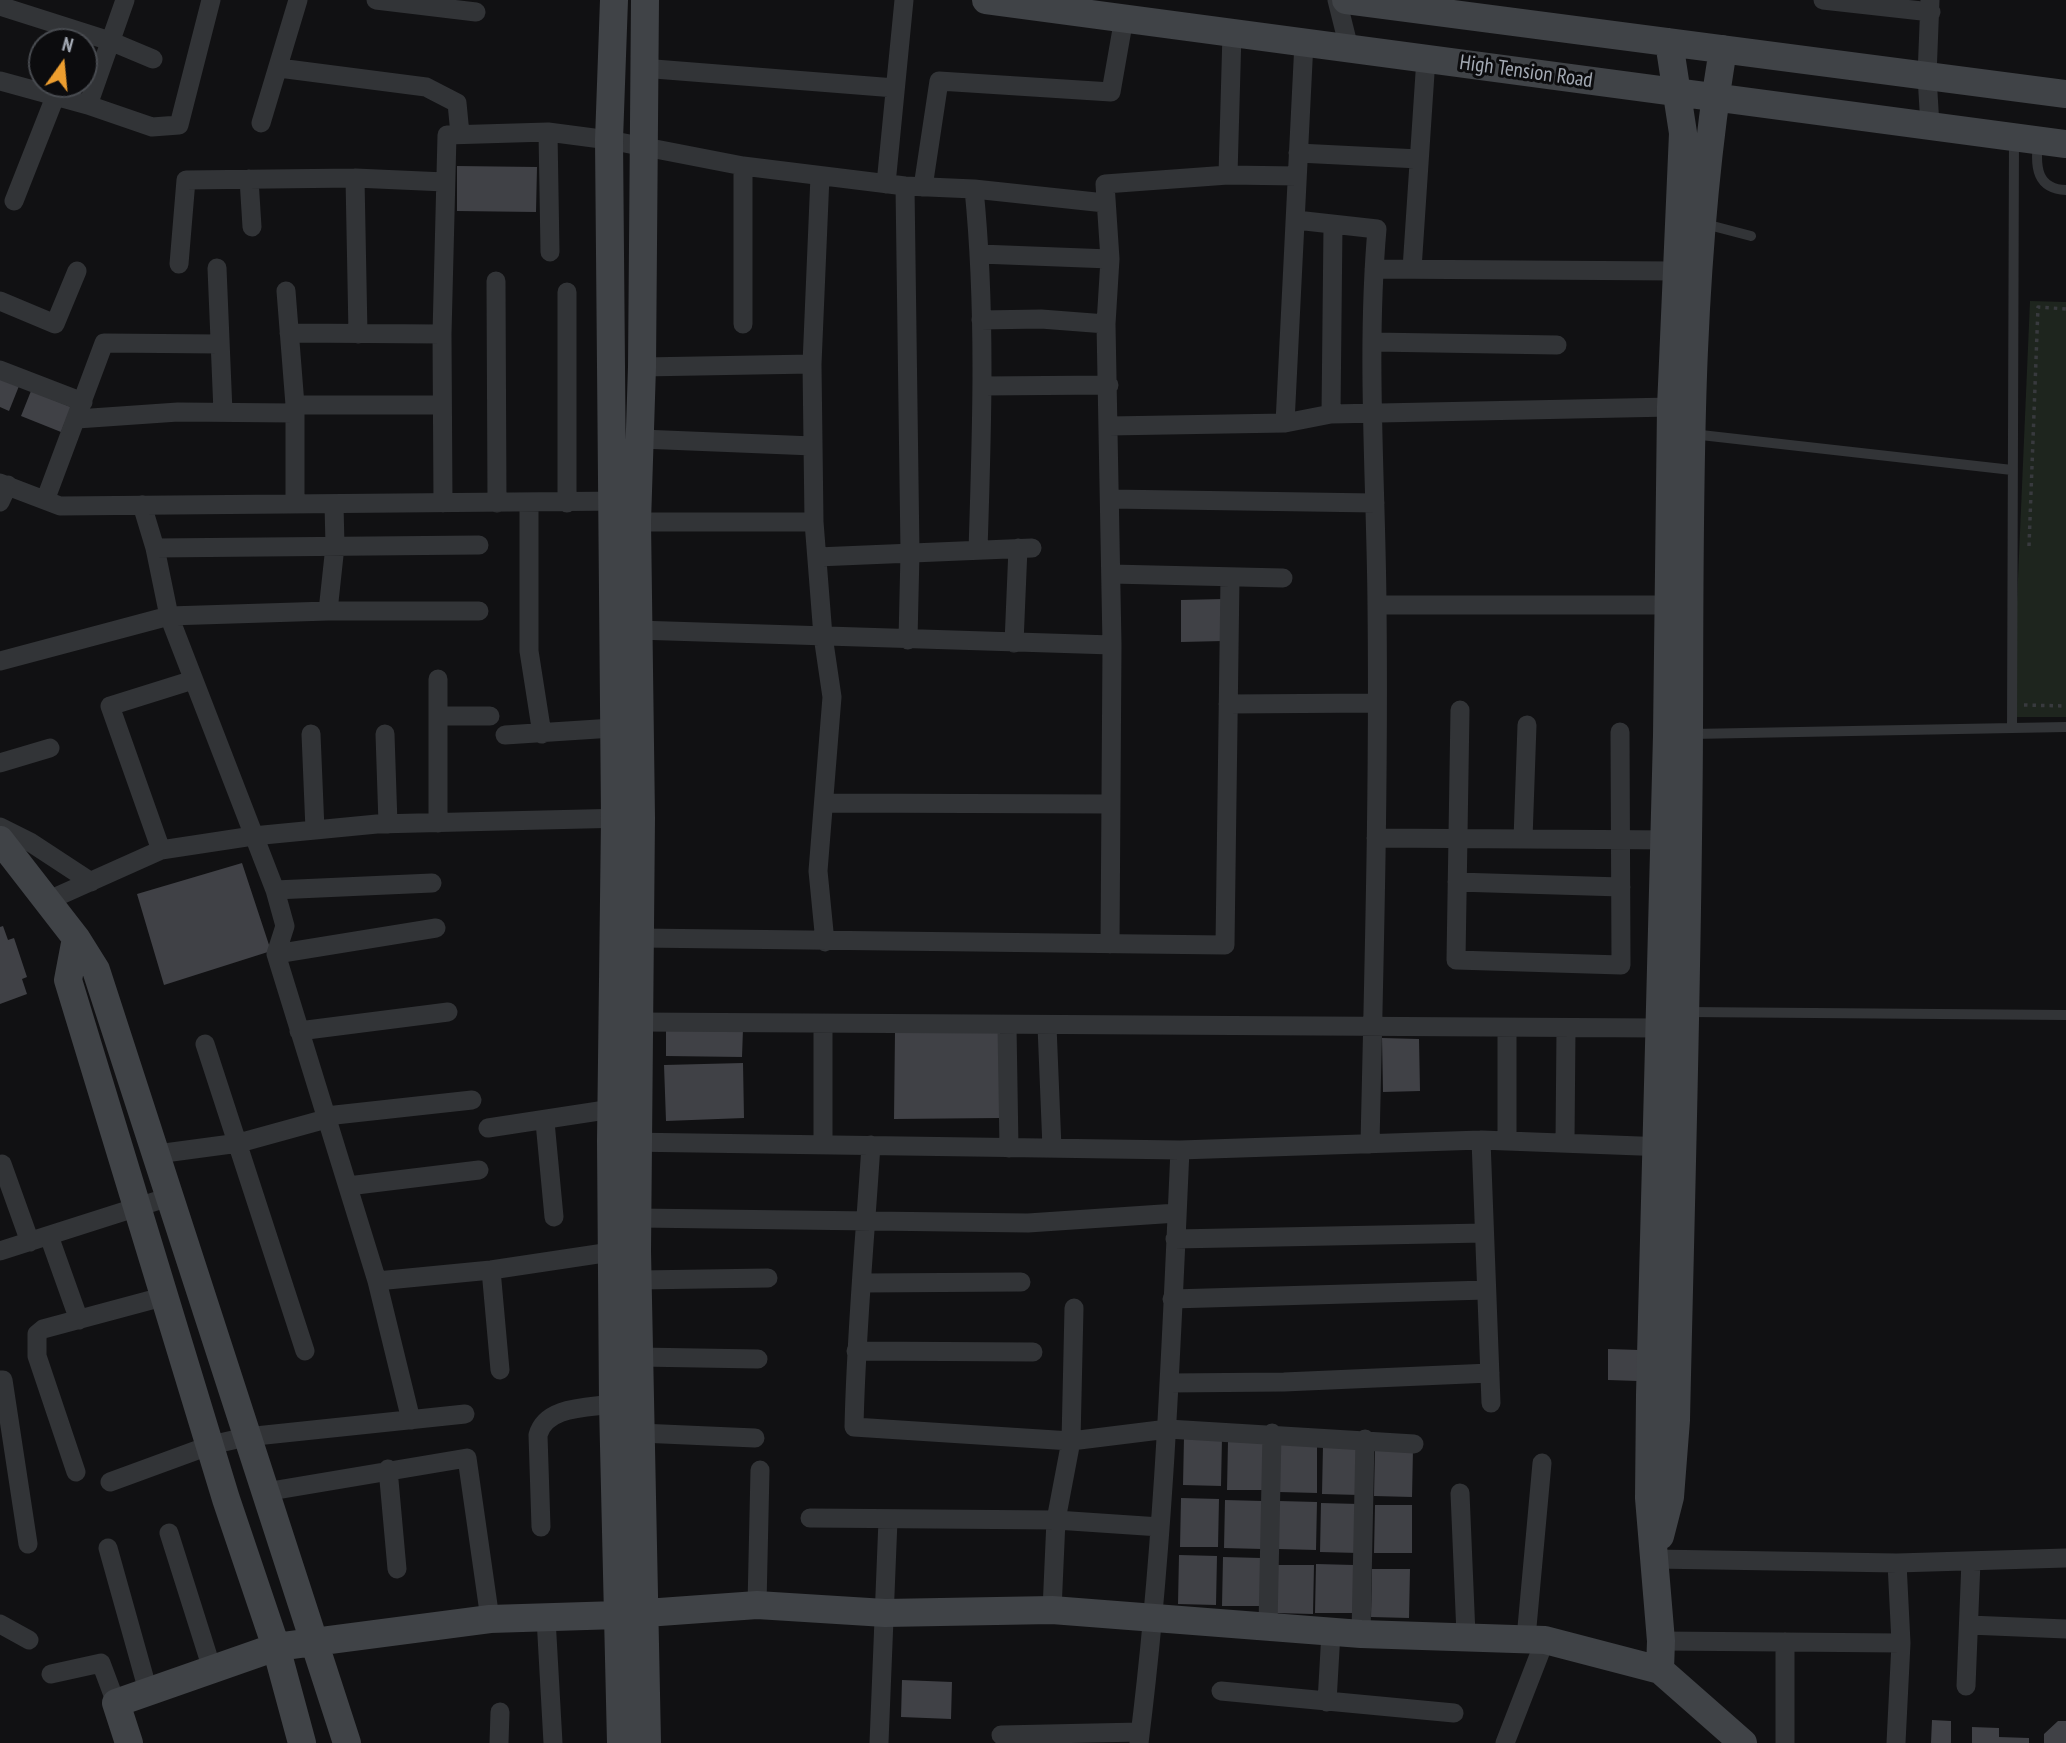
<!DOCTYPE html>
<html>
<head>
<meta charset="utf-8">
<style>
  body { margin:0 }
  #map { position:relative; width:2066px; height:1743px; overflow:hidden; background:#111113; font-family:"PT Sans Narrow",sans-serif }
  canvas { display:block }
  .north { position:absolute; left:28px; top:28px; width:70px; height:70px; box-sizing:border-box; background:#0c0c0e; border:2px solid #484b50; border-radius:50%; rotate:15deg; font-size:19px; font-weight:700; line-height:28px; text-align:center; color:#a3a9b3 }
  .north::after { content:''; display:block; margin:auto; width:24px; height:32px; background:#ed9e2f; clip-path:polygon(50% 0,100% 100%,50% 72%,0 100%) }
</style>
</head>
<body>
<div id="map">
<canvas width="2066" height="1743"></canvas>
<div class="north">N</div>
</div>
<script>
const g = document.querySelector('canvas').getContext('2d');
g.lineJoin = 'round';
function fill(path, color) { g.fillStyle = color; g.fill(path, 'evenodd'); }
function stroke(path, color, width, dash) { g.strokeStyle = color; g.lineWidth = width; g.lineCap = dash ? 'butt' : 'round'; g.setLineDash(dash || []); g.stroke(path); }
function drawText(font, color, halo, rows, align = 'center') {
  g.font = font + ' "PT Sans Narrow",sans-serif'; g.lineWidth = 6; g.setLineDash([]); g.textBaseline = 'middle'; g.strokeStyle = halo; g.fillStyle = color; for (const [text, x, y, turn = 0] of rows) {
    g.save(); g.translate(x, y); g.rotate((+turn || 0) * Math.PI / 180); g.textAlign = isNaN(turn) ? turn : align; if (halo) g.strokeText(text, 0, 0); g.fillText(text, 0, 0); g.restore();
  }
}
const green = new Path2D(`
  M2030 301 2066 302V717H2012Z`);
const building = new Path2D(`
  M457 166 537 167 536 212 457 211Z
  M0 379 19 386 9 411 0 407Z
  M31 391 71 407 61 432 21 416Z
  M1223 599V641L1181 642V600Z
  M242 863 271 951 164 985 137 894Z
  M3 926 8 940 14 938 27 977 22 979 27 994 0 1004V927Z
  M666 1028 743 1029 742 1057 666 1056Z
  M895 1032H1000V1118L894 1119Z
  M1382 1038 1419 1039 1420 1091 1383 1092Z
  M743 1063 744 1118 666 1121 664 1065Z
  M1608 1349 1639 1350 1638 1381 1608 1380Z
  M1184 1437 1222 1438 1221 1486 1183 1485Z
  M1228 1441 1266 1442 1265 1490H1227Z
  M1279 1443 1317 1444V1493L1279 1492Z
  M1323 1445 1361 1446 1359 1495 1322 1494Z
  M1375 1448 1413 1449 1412 1497 1374 1496Z
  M1181 1498 1219 1499 1218 1547H1180Z
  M1225 1500 1263 1501 1262 1549 1224 1548Z
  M1279 1501 1317 1502 1316 1550 1278 1549Z
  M1321 1503 1359 1504 1358 1553 1320 1552Z
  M1375 1505H1412V1553H1374Z
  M1179 1555 1217 1556 1216 1605 1178 1604Z
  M1223 1557 1261 1558 1260 1606H1222Z
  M1316 1564 1354 1565 1353 1613H1315Z
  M1276 1565H1314L1313 1614 1275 1613Z
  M1372 1569H1410L1409 1618 1371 1617Z
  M902 1680 952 1682 951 1719 901 1717Z
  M1932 1720 1951 1721V1743H1931Z
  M2058 1721H2066V1743H2044V1734Z
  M1972 1727 1999 1728V1737L2029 1738V1743H1972Z`);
const path = new Path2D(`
  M2029 546 2038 307 2066 309
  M2024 705 2066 706`);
const lane = new Path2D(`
  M2038 143C2035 167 2037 189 2066 190
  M1705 224 1751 236
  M1692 434 2012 470
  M2012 727 2014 139
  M1692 734 2066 727
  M1687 1012 2066 1015`);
const street = new Path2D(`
  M376 0 476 12
  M1337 0 1349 48
  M1823 0 1931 12
  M0 6 110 41 153 59
  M1304 42 1285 423 1331 414 1671 407
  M279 68 426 87 457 103 460 134
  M642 68 895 88
  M0 81 88 105 152 127 179 125 211 0
  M88 105 125 0
  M261 123 298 0
  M1930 126 1927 76 1930 0
  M548 132 550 252
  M1298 153 1419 159
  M1228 175 1232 33
  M820 176 812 364 814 522 823 636 832 697 818 871 825 942
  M355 178 358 334
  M249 179 252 227
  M886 184 904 0
  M905 186 910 553 908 640
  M923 187 939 81 1111 92 1124 18
  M974 189C986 309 982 429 978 550
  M14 201 55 97
  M1296 220 1377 229C1366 354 1376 480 1377 605 1379 784 1374 964 1370 1144
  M980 254 1110 259
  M179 264 186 180 355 178 445 182
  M217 268 223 412
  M1374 269 1676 271
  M1412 269 1426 58
  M496 281 497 503
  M286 291 295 405V504
  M567 292V503
  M0 301 55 324 77 271
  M981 320 1041 319 1106 324
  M743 324V166
  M289 333 442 334
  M1373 342 1557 345
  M642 367 812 364
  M0 370 83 402
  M983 386 1109 385
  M295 405H442
  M1331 414 1333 225
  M77 419 178 412 294 413
  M1109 426 1285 423
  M641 439 813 446
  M0 483 60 506 624 501
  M46 498 104 343 219 344
  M1110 499 1375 503
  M0 502 8 485
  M443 503 442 334 447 135 548 132 609 140 743 166 905 186 974 189 1105 203
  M529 503V651L542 734
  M142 505 155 548 169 616 275 890 285 926 276 954 377 1281 491 1270 611 1252
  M637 522H814
  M155 548 479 545
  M817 557 1032 548
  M1111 574 1283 578
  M1377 605H1681
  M328 611 335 546 334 504
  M637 630 1112 645
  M1014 643 1018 548
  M0 661 169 616 328 611H479
  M1228 704 1377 703
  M1460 710 1456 960 1621 965 1620 732
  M438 716H490
  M311 734 315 830
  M385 734 388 824
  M505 735 613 728
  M0 763 50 748
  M824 803 1111 804
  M438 823V679
  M0 827 30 842 91 882
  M1376 838 1676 840
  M1523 839 1527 725
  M161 850 110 706 193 680
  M1457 882 1621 887
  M275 890 432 883
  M47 901 161 850 253 836 377 824 626 818
  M640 938 1225 945 1230 577
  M1110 944 1112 645 1106 324 1110 259 1105 184 1228 175 1297 176
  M276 954 436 928
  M637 1022 1658 1028
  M823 1025V1144
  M1007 1026 1009 1148
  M1047 1026 1052 1148
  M1507 1028V1140
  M299 1031 448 1012
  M205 1044 305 1351
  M326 1116 472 1100
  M545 1122 554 1217
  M488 1128 612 1109
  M1481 1140 1491 1403
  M626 1142 1180 1150 1481 1140 1666 1147
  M1565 1142 1566 1029
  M871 1145C865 1239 856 1333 854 1427L1071 1441 1168 1429 1414 1444
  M157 1154 239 1143 326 1119
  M2 1164 30 1242
  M348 1186 479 1170
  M638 1218 1028 1223 1177 1213
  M49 1236 79 1320
  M1175 1239 1484 1233
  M0 1251 169 1197
  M491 1270 500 1370
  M640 1280 768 1278
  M377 1281 411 1420
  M864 1283 1021 1282
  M1172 1299 1486 1290
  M856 1351 1033 1352
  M639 1357 758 1359
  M0 1380H3L28 1544
  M1169 1383 1284 1382 1490 1373
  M640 1433 755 1438
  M388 1469 397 1569
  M76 1472 37 1356V1334L43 1329 166 1296
  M110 1482 211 1445 246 1437 465 1414
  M265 1492 467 1458 490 1619
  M1460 1493 1466 1635
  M810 1518 1056 1520 1160 1527
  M541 1527 538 1435C546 1406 587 1408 613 1404
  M169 1533 212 1669
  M108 1548 148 1691
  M1654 1559 1897 1563 2066 1558
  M757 1605 760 1470
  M1052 1610 1056 1520 1071 1441 1074 1308
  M546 1618 553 1743
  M0 1624 29 1640
  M1268 1625 1272 1433
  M1969 1625 2066 1629
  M1361 1634 1365 1439
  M1526 1638 1542 1463
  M1661 1641 1901 1643
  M1785 1642V1743
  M51 1674 101 1663 116 1703
  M1966 1686 1971 1561
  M1221 1691 1454 1713
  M1327 1702 1331 1632
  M1001 1735 1140 1732
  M499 1743 500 1712
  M879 1743 888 1520
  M1139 1743C1164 1546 1171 1348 1180 1150
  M1505 1743 1545 1640
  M1896 1743 1901 1643 1897 1563`);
const secondary = new Path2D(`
  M614 0 609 140 615 819 611 1141 613 1404 621 1743
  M645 0 642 367 637 522 641 818 637 1251 647 1743
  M986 0 2066 144
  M1346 0 2066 94
  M0 840 76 938 96 970 347 1743
  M76 938 68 980 226 1499 276 1647 302 1743
  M1660 1536 1670 1497 1676 1420C1681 1191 1688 960 1689 731 1690 503 1686 275 1723 49
  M1660 1670 1661 1641 1649 1498 1650 1395 1667 735 1671 407 1683 133 1669 42
  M129 1743 116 1703 276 1647 490 1619 618 1615 757 1605 885 1613 1052 1610 1361 1634 1545 1640 1660 1670 1743 1743`);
const streetNames = [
  ["High Tension Road",1526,72,8]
];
fill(green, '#1e251e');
fill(building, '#404146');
stroke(path, '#383a3e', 3.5, [3.5, 5]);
stroke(lane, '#323437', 10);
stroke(street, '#323437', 19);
stroke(secondary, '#404347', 28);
drawText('21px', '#a3a9b3', '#0c0c0e', streetNames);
</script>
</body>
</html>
